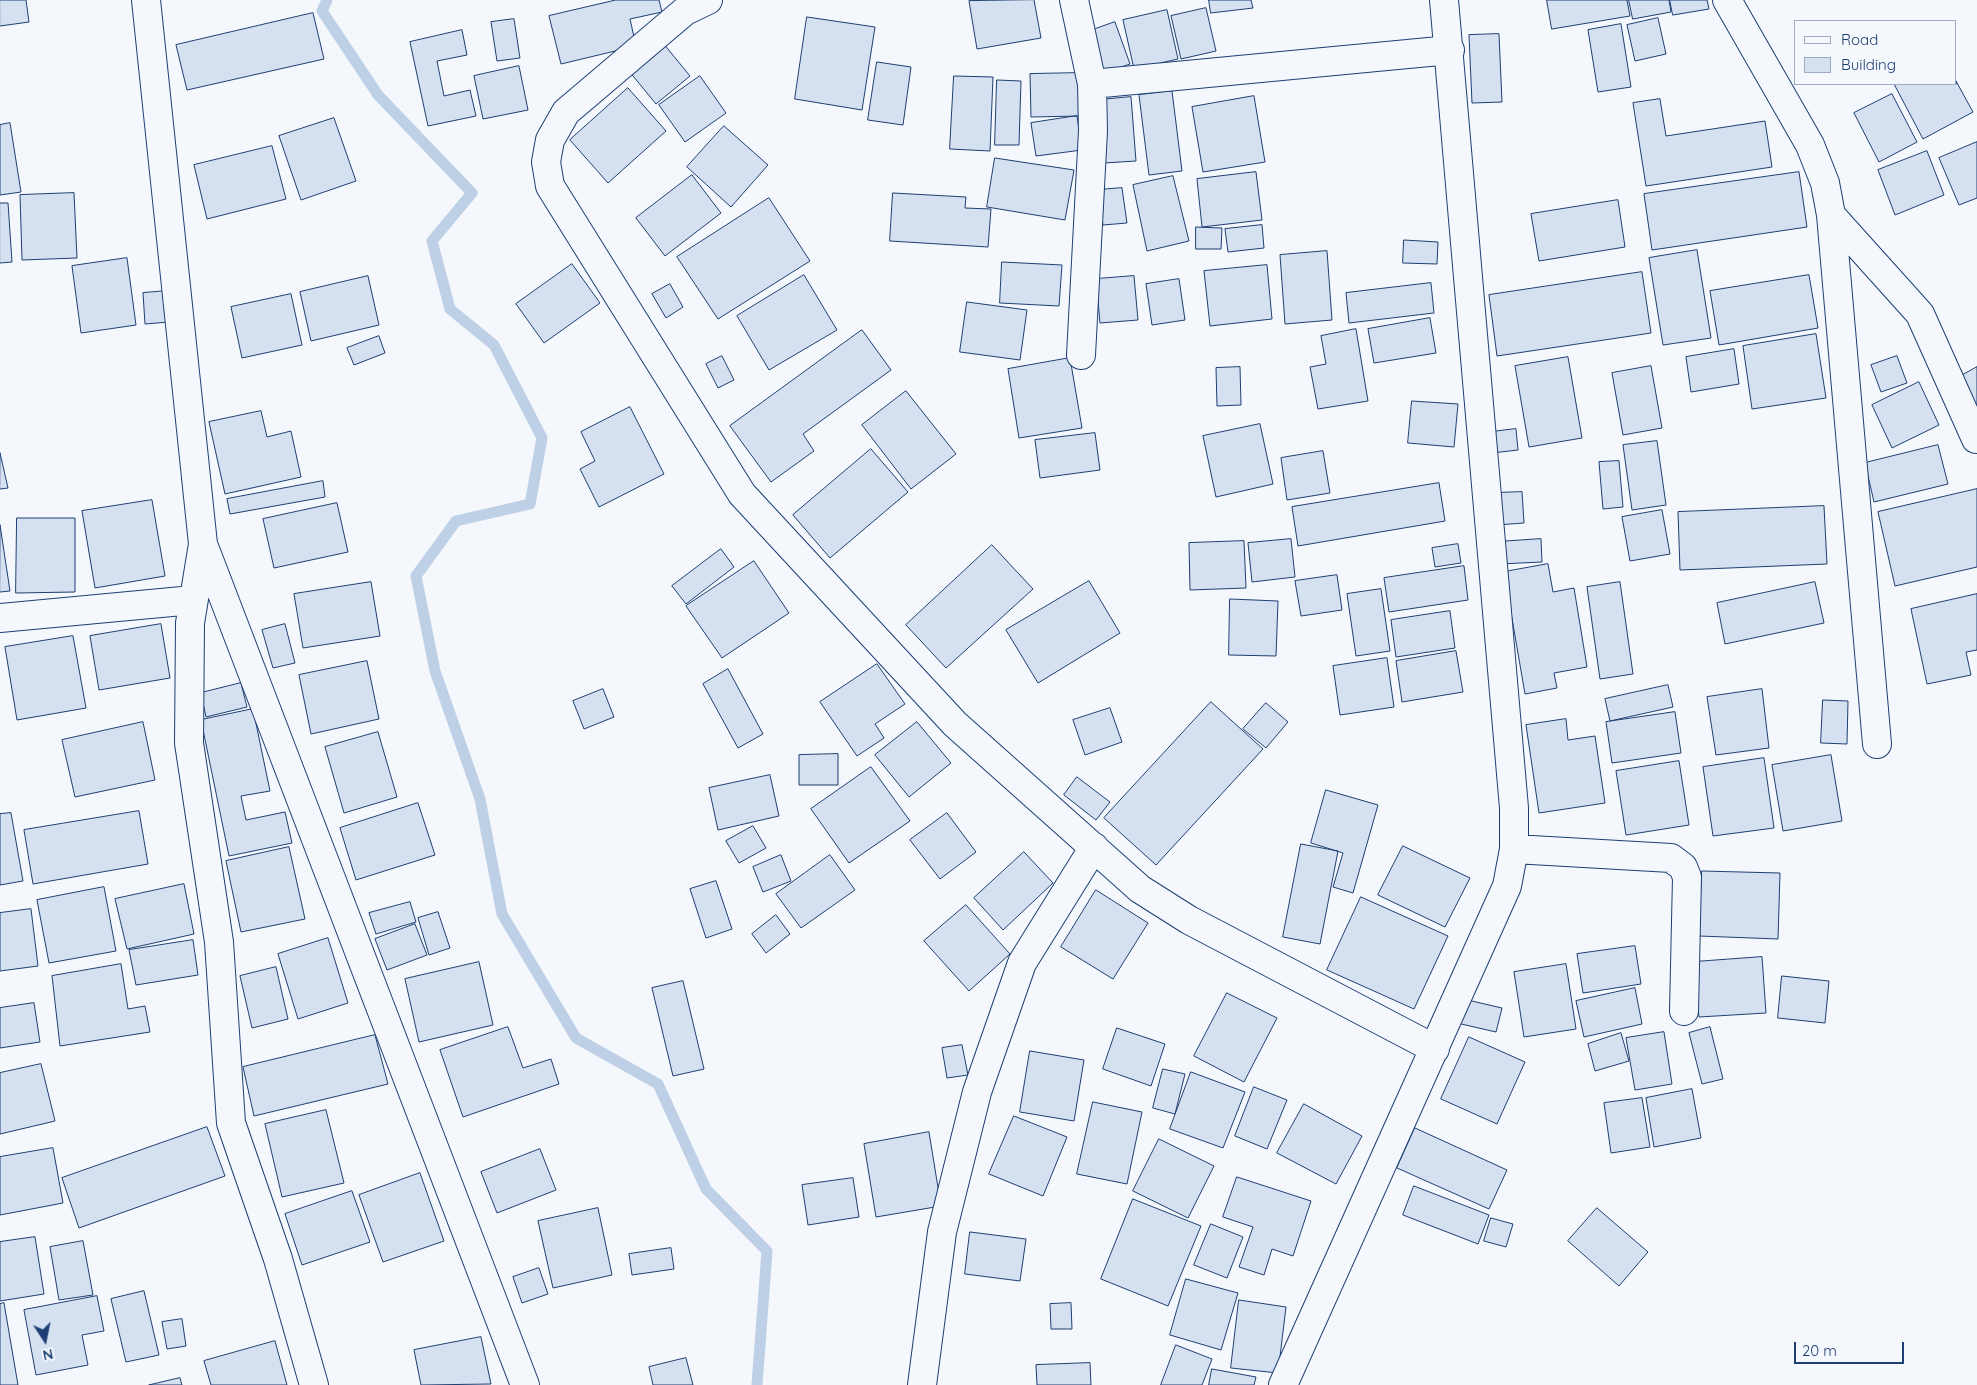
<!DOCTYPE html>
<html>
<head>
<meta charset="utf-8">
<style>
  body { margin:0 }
  #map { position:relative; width:1977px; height:1385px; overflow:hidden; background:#f4f7fb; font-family:Quicksand,sans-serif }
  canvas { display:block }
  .legend { position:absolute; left:1794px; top:20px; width:162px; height:65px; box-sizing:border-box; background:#f4f7fb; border:1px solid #9eadc5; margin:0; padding:6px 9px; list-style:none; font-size:15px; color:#1d3f73 }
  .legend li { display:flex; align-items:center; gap:10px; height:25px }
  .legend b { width:25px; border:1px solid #9eadc5 }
  .north { position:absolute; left:20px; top:1315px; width:50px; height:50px; -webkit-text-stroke:4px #f4f7fb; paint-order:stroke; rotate:169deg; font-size:14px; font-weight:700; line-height:20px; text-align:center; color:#1d3f73 }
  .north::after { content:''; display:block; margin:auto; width:18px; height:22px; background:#1d3f73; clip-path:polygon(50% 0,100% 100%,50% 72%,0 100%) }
  .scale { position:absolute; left:1794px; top:1342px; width:110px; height:22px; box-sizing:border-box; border:2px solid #1d3f73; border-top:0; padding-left:6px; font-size:15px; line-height:18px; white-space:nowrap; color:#1d3f73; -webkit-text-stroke:4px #f4f7fb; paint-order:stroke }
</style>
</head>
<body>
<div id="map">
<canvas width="1977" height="1385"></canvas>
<ul class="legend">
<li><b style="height:6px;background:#f4f7fb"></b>Road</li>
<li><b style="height:14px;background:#d5e0f0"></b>Building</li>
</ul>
<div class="north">N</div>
<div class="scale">20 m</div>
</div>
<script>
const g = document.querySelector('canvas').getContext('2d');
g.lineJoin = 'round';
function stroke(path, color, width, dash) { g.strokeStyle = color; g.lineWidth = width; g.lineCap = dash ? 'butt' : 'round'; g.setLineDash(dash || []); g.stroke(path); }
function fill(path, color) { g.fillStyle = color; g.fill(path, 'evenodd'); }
const stream = new Path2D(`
  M327 0 322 11 378 95 472 193 432 241 450 309 494 345 542 438 530 504 456 521 416 576 435 671 480 799 502 914 576 1038 658 1084 706 1189 767 1251 757 1385`);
const building = new Path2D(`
  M0 0H26L29 22 0 26Z
  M616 0H659L662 12 630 19 636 46 561 64 549 16Z
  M1034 0 1041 38 977 49 969 1Z
  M1209 0H1251L1253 8 1211 13Z
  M1547 0H1627L1630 16 1552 29Z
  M1629 0H1669L1671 12 1633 19Z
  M1670 0H1707L1709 9 1673 15Z
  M1206 8 1216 51 1181 59 1171 16Z
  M1167 10 1178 59 1134 69 1123 20Z
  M313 13 324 59 187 90 176 45Z
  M807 17 875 27 862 110 795 99Z
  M1658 18 1666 54 1635 61 1627 25Z
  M514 19 520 58 497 61 491 22Z
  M1115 22 1130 64 1101 74 1087 32Z
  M1621 24 1631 87 1598 92 1588 30Z
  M462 30 467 55 437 61 444 96 470 90 476 116 428 126 410 42Z
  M1499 34 1502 102 1472 103 1469 35Z
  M663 43 690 76 656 104 629 71Z
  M877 62 911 67 903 125 868 120Z
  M519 66 528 110 483 119 474 76Z
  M1079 73 1080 116 1031 117 1030 74Z
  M700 76 726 113 685 142 659 105Z
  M954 76 993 77 990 151 950 149Z
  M997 80 1021 81 1019 145H995Z
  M1956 81 1973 112 1923 139 1894 84H1956Z
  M628 88 666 131 608 183 570 140Z
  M1172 91 1182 171 1149 175 1139 95Z
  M1892 94 1917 142 1879 162 1854 113Z
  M1254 96 1265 162 1203 172 1192 107Z
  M1131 97 1136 161 1104 163 1099 100Z
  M1660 99 1666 136 1765 121 1772 167 1646 186 1633 103Z
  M1077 116 1082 150 1036 156 1031 123Z
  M334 118 356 181 301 200 279 136Z
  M10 123 21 192 0 195V125Z
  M724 126 768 165 731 207 687 167Z
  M1977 142V198L1959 205 1939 158Z
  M272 146 286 199 207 219 194 165Z
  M1927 151 1944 195 1895 215 1878 170Z
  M995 158 1074 170 1065 220 987 207Z
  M1256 172 1262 220 1202 227 1197 179Z
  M1799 172 1807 227 1652 250 1644 194Z
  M692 175 721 213 665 256 636 218Z
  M1173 176 1189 241 1147 251 1133 185Z
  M1122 188 1127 223 1103 225 1098 190Z
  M74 193 77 258 22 260 20 195Z
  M893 193 966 197 965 208 991 209 988 247 890 241Z
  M769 198 810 261 718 319 677 257Z
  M1618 200 1625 247 1539 261 1531 214Z
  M0 203H8L12 262 0 263Z
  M1262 225 1264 248 1228 252 1225 229Z
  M1196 227 1222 228 1221 249H1196Z
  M1404 240 1438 242 1437 264 1403 263Z
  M1697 250 1711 338 1663 345 1649 258Z
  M1327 251 1332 320 1285 324 1280 255Z
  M127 258 136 325 81 333 72 266Z
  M1002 262 1062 265 1059 306 1000 303Z
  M572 264 600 303 544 343 516 304Z
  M1267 265 1272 319 1210 326 1204 271Z
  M1642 272 1651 333 1497 356 1489 295Z
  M804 275 837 330 769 370 737 316Z
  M1809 275 1818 328 1719 345 1710 291Z
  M368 276 379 325 311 341 300 292Z
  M1134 276 1138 320 1100 323 1096 279Z
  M1179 279 1185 320 1152 325 1146 284Z
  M1431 283 1434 313 1349 323 1346 293Z
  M670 284 683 307 666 318 652 294Z
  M167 291 169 322 145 324 143 293Z
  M291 294 302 345 242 358 231 307Z
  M967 302 1027 310 1020 360 960 352Z
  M1430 318 1436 353 1374 363 1368 329Z
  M1356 329 1368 401 1318 409 1310 367 1326 364 1321 336Z
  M862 330 891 370 803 434 814 451 771 482 730 426Z
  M1816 334 1826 398 1752 409 1743 346Z
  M379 336 385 353 354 365 347 348Z
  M1734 349 1739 384 1691 392 1686 357Z
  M722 356 734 380 718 388 706 364Z
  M1897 356 1907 383 1881 392 1871 365Z
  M1568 357 1582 438 1529 447 1515 366Z
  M1070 358 1082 428 1019 438 1008 369Z
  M1651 366 1662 428 1623 435 1612 373Z
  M1240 367 1241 405 1217 406 1216 368Z
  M1977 367V409L1961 376Z
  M1919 382 1939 425 1892 448 1872 405Z
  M906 391 956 454 911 489 862 425Z
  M1412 401 1458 404 1454 447 1408 443Z
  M630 407 664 474 599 507 580 469 595 461 581 432Z
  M261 411 267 437 291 431 301 477 225 494 209 422Z
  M1260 424 1273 484 1216 497 1203 436Z
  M1516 429 1518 450 1492 453 1491 432Z
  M1095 433 1100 470 1040 478 1035 440Z
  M1657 441 1666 505 1632 510 1623 445Z
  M1938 445 1948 484 1874 502 1865 463Z
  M871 449 908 492 830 558 793 515Z
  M1323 451 1330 493 1287 500 1281 458Z
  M0 453 8 488 0 489Z
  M1619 461 1623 507 1603 509 1599 462Z
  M323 481 325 497 230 514 227 499Z
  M1439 483 1445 521 1298 546 1292 507Z
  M1977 489V567L1895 586 1878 512Z
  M1522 492 1524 523 1497 525 1495 493Z
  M152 500 165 576 95 588 82 511Z
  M337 503 348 552 274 568 263 519Z
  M1824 506 1827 564 1680 570 1678 512Z
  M1662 510 1670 554 1630 561 1622 517Z
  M17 518H75V592L16 593Z
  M0 525 10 591 0 592Z
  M1291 539 1295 577 1252 582 1248 543Z
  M1541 539 1542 562 1499 564 1497 542Z
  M1244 541 1246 588 1190 590 1189 543Z
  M1458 544 1461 563 1435 567 1432 548Z
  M992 545 1033 589 946 668 906 625Z
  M721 549 734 567 686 604 672 586Z
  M754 561 789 613 722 658 686 606Z
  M1548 564 1553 592 1574 588 1587 667 1554 673 1557 688 1525 694 1504 572Z
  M1464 566 1468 600 1389 612 1384 578Z
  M1337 575 1342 610 1301 616 1295 581Z
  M1089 581 1120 633 1038 683 1006 630Z
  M371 582 380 636 303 648 294 594Z
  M1620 582 1633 674 1600 679 1587 587Z
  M1815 582 1824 623 1725 644 1717 603Z
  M1381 589 1390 651 1356 656 1347 594Z
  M1977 594V650L1966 652 1971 675 1927 684 1911 609Z
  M1230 599 1278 601 1276 656 1229 655Z
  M1450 611 1455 648 1396 657 1391 620Z
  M161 624 170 678 99 690 90 636Z
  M285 624 295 663 273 668 262 630Z
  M73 636 86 708 17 720 5 647Z
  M1456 651 1463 692 1402 702 1396 661Z
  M1387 658 1394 707 1340 715 1333 666Z
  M367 661 379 719 311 734 299 675Z
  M877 664 905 704 875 724 884 738 857 756 820 702Z
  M728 669 763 734 738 748 703 684Z
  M241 683 247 707 206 717 201 693Z
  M1668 685 1673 707 1610 721 1605 699Z
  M603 689 614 717 584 729 573 701Z
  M1762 689 1769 748 1716 755 1707 697Z
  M1823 700 1848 701 1847 744 1821 743Z
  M1211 702 1263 749 1156 865 1104 818Z
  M1266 703 1288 722 1266 748 1243 729Z
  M1110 708 1122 742 1085 755 1073 720Z
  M253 709 270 791 241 796 246 820 285 812 292 843 229 856 201 720Z
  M1675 712 1681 753 1612 763 1606 722Z
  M1566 719 1568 740 1595 736 1605 803 1539 813 1526 725Z
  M143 722 155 780 75 797 62 740Z
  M917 722 951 763 909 797 875 755Z
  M378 732 397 797 344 813 325 747Z
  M838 754V785H799V755Z
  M1831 755 1842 821 1783 831 1772 765Z
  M1764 758 1774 828 1713 836 1703 767Z
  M1679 761 1689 825 1626 835 1616 771Z
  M871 767 910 821 849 863 811 809Z
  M770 775 779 816 718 830 709 788Z
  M1077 777 1110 802 1096 820 1064 795Z
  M1326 790 1378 805 1353 893 1333 887 1343 853 1311 843Z
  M418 803 435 855 356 880 340 828Z
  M139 811 148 864 33 884 24 830Z
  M11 813 23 881 0 885V814Z
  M947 813 976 852 940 879 910 840Z
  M753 826 766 848 739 863 726 841Z
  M1301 844 1338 851 1320 944 1283 937Z
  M1403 846 1470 878 1445 927 1378 895Z
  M289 847 305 919 241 932 226 861Z
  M1024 852 1053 883 1003 930 974 898Z
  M781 855 791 881 763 892 753 867Z
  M830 855 855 890 801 928 776 894Z
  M1702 871 1780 873 1778 939 1699 936Z
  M716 881 732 929 706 938 690 889Z
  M184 884 194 934 127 949 115 899Z
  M104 887 116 951 49 963 37 900Z
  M1096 890 1148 923 1113 979 1061 947Z
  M1361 897 1448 936 1414 1009 1327 970Z
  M410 902 416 922 376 934 369 913Z
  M966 905 1010 954 969 991 924 941Z
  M31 909 38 966 0 971V913Z
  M438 912 450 948 429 955 418 918Z
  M776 915 790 934 766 953 752 934Z
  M415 924 427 955 387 970 375 939Z
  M328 938 348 1003 298 1019 278 954Z
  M193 940 198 975 136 985 129 950Z
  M1635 946 1641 984 1583 993 1577 954Z
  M1762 957 1766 1013 1699 1017 1694 962Z
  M479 962 493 1025 419 1042 405 979Z
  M121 964 128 1009 145 1006 150 1032 60 1046 52 976Z
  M1566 964 1576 1029 1524 1037 1514 972Z
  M276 967 288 1019 252 1028 240 976Z
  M1782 976 1829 981 1825 1023 1778 1018Z
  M683 981 704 1069 673 1076 652 988Z
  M1635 988 1642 1024 1584 1037 1576 1001Z
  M1227 993 1277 1018 1244 1082 1194 1056Z
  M1463 999 1502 1008 1496 1032 1457 1023Z
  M34 1003 40 1042 0 1048V1008Z
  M508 1027 523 1068 551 1059 559 1084 463 1117 440 1050Z
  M1710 1027 1723 1079 1702 1084 1689 1033Z
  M1117 1028 1165 1044 1151 1086 1103 1069Z
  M1664 1032 1672 1084 1635 1090 1626 1038Z
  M1621 1033 1629 1061 1595 1071 1588 1044Z
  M375 1035 388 1084 254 1116 243 1067Z
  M1469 1037 1525 1062 1497 1124 1441 1099Z
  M962 1045 968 1075 947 1078 942 1048Z
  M1030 1051 1084 1060 1074 1121 1020 1112Z
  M41 1064 55 1121 0 1134V1073Z
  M1163 1069 1185 1074 1175 1114 1153 1108Z
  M1191 1072 1245 1092 1223 1148 1170 1129Z
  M1254 1087 1287 1100 1267 1149 1235 1136Z
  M1692 1089 1701 1138 1654 1147 1646 1098Z
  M1642 1098 1650 1147 1611 1153 1604 1103Z
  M1093 1102 1142 1112 1127 1184 1077 1174Z
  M1304 1104 1362 1136 1336 1184 1277 1153Z
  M326 1110 344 1183 282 1197 265 1124Z
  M1014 1116 1067 1137 1043 1196 989 1174Z
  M207 1127 225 1176 79 1228 62 1178Z
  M1415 1128 1507 1170 1489 1209 1397 1168Z
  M929 1132 941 1206 876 1217 864 1144Z
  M1159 1139 1214 1166 1188 1218 1133 1191Z
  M53 1148 63 1203 0 1215V1157Z
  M540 1149 556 1190 497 1213 481 1172Z
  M420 1173 444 1241 383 1262 359 1195Z
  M1237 1177 1311 1201 1293 1256 1272 1249 1264 1275 1239 1267 1253 1227 1223 1217Z
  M853 1178 859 1217 808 1225 802 1185Z
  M1414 1186 1489 1215 1478 1244 1403 1215Z
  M352 1191 370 1242 302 1265 285 1214Z
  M1133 1199 1201 1226 1168 1306 1101 1279Z
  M598 1208 612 1275 553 1288 538 1221Z
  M1597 1208 1648 1252 1619 1286 1568 1241Z
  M1491 1218 1513 1224 1506 1247 1484 1241Z
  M1211 1224 1243 1237 1227 1278 1194 1265Z
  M970 1232 1026 1239 1020 1281 965 1274Z
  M35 1237 44 1294 0 1301V1242Z
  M83 1241 93 1295 59 1300 50 1247Z
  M671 1248 674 1269 632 1275 629 1254Z
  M539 1268 548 1294 522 1303 513 1277Z
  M1186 1279 1238 1293 1221 1350 1170 1335Z
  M144 1291 159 1355 126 1362 111 1299Z
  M97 1296 104 1331 82 1335 88 1365 36 1375 24 1310Z
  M1239 1300 1286 1307 1278 1373 1231 1368Z
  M4 1303 18 1385H0V1304Z
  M1071 1303 1072 1329H1051L1050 1304Z
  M182 1319 186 1346 167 1349 162 1322Z
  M481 1337 491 1384 421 1385 414 1350Z
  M275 1341 287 1385H211L204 1361Z
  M1176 1345 1212 1359 1202 1385H1161Z
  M686 1358 693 1385H653L649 1367Z
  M1090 1363 1091 1385H1037L1036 1365Z
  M1212 1369 1256 1377 1254 1385H1209Z
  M180 1378 182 1385H149Z`);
const minor = new Path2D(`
  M146 0 203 544 525 1385
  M708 0 685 11 566 112 550 140 546 162 550 186 742 494 955 724 1140 889 1189 920 1435 1049
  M1074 0 1092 84 1450 50
  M1727 0 1810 145 1825 183 1831 215 1877 744
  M1831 215 1920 314 1976 439
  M1081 355 1093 131 1092 84
  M203 544 190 623 189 743 219 942 231 1123 278 1259 314 1385
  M0 618 193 600
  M1514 849 1671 858 1683 867 1687 877 1684 1011
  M922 1385 942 1232 977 1092 1022 963 1094 847
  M1283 1385 1507 886 1514 849V808L1444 0`);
stroke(stream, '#bed0e5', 11);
fill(building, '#d5e0f0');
stroke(building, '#1d3f73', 1);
stroke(minor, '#1d3f73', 30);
stroke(minor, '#f4f7fb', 28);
</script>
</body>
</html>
